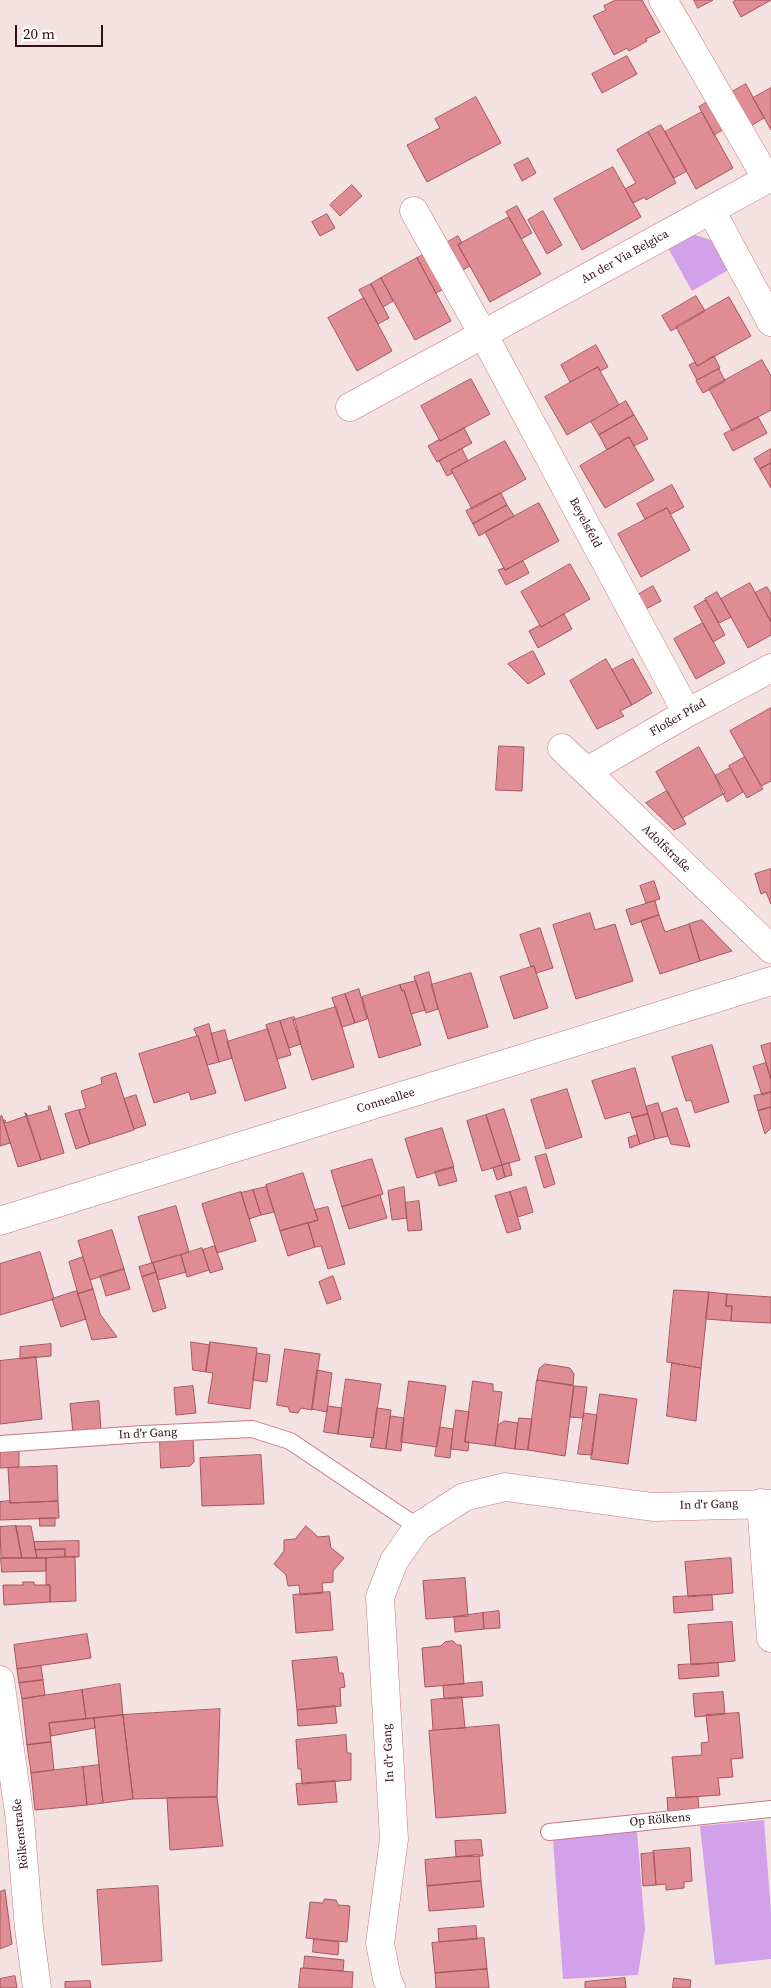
<!DOCTYPE html>
<html>
<head>
<meta charset="utf-8">
<style>
  body { margin:0 }
  #map { position:relative; width:771px; height:1988px; overflow:hidden; background:#f4e1e2; font-family:"Source Serif 4",serif }
  canvas { display:block }
  .scale { position:absolute; left:15px; top:25px; width:88px; height:22px; box-sizing:border-box; border:2px solid #301115; border-top:0; padding-left:6px; font-size:15px; line-height:18px; white-space:nowrap; color:#301115; -webkit-text-stroke:4px #fff; paint-order:stroke }
</style>
</head>
<body>
<div id="map">
<canvas width="771" height="1988"></canvas>
<div class="scale">20 m</div>
</div>
<script>
const g = document.querySelector('canvas').getContext('2d');
g.lineJoin = 'round';
function fill(path, color) { g.fillStyle = color; g.fill(path, 'evenodd'); }
function stroke(path, color, width, dash) { g.strokeStyle = color; g.lineWidth = width; g.lineCap = dash ? 'butt' : 'round'; g.setLineDash(dash || []); g.stroke(path); }
function drawText(font, color, halo, rows, align = 'center') {
  g.font = font + ' "Source Serif 4",serif'; g.lineWidth = 4; g.setLineDash([]); g.textBaseline = 'middle'; g.strokeStyle = halo; g.fillStyle = color; for (const [text, x, y, turn = 0] of rows) {
    g.save(); g.translate(x, y); g.rotate((+turn || 0) * Math.PI / 180); g.textAlign = isNaN(turn) ? turn : align; if (halo) g.strokeText(text, 0, 0); g.fillText(text, 0, 0); g.restore();
  }
}
const green = new Path2D(`
  M692 234 714 241 730 269 692 291 668 248Z
  M764 1820 771 1913V1959L715 1965 700 1826Z
  M637 1831 645 1929 638 1975 563 1979 553 1840Z`);
const building = new Path2D(`
  M616 0H642L660 32 646 39 647 41 629 51 627 48 614 55 593 16 606 10 604 6Z
  M694 0H713L698 8Z
  M737 0H771L741 17 733 2Z
  M627 56 637 74 602 93 592 74Z
  M746 84 764 118 749 127 730 93Z
  M771 88V130L753 98Z
  M476 97 501 143 427 182 407 145 440 128 435 119Z
  M711 100 726 128 714 135 699 107Z
  M702 112 733 168 696 189 665 132Z
  M661 125 687 171 674 178 648 132Z
  M648 132 676 183 646 200 645 197 633 203 625 189 636 183 617 150Z
  M528 158 536 173 522 181 514 165Z
  M613 167 641 217 582 250 554 199Z
  M352 185 362 196 340 216 330 205Z
  M517 206 532 233 521 239 506 212Z
  M543 211 562 245 547 254 528 220Z
  M327 214 335 228 320 236 312 222Z
  M509 217 541 274 490 302 458 245Z
  M458 236 462 243 458 245 470 266 461 271 446 243Z
  M427 253 446 288 436 293 417 258Z
  M417 258 451 321 415 340 381 278Z
  M381 278 393 301 383 307 371 284Z
  M371 284 389 318 378 324 359 290Z
  M696 296 705 311 671 331 662 316Z
  M729 297 751 336 697 366 676 327Z
  M364 298 392 351 357 371 328 318Z
  M596 345 608 367 600 371 598 367 570 382 561 365Z
  M714 356 720 368 697 380 689 365 695 362 697 366Z
  M762 360 771 376V410L732 431 709 389Z
  M598 367 619 405 567 435 545 397Z
  M719 369 725 381 703 393 696 381Z
  M471 379 490 414 440 441 421 406Z
  M626 401 634 415 599 435 591 422Z
  M634 415 648 439 634 446 629 437 607 450 599 435Z
  M758 417 767 433 733 451 724 434Z
  M464 428 472 443 437 462 428 446 440 439V441Z
  M629 437 654 480 605 508 580 466Z
  M505 441 526 479 472 509 451 470Z
  M462 449 468 461 451 470 453 473 447 476 439 461Z
  M771 449V463L760 469 754 459Z
  M771 463V488L760 469Z
  M672 485 684 507 671 514 667 508 645 519 637 504Z
  M501 493 507 505 473 524 466 511Z
  M539 503 559 541 505 570 485 532Z
  M507 505 514 516 479 536 473 524Z
  M667 508 690 550 641 577 618 534Z
  M523 561 529 573 506 585 498 570 504 568 505 570Z
  M570 564 590 599 541 627 521 592Z
  M750 583 771 622V635L748 648 721 599Z
  M653 586 661 601 644 610 636 596Z
  M767 587 771 594V622L755 593Z
  M717 592 731 617 719 623 705 599Z
  M706 600 725 635 713 642 694 607Z
  M564 614 572 629 538 648 529 631 540 625 541 627Z
  M703 623 725 663 696 679 674 639Z
  M533 651 545 674 528 684 508 664Z
  M606 659 632 705 620 711 624 716 597 729 570 681Z
  M633 659 652 693 632 705 612 670Z
  M771 708V781L761 786 730 731Z
  M499 746 524 747 522 791 496 790Z
  M699 747 725 793 682 818 656 772Z
  M745 757 763 789 747 798 729 766Z
  M730 768 743 792 727 802 715 776Z
  M667 791 686 824 674 830 646 803Z
  M771 869V904L766 892 761 894 755 874Z
  M654 881 660 899 646 903 640 886Z
  M655 901 659 915 631 925 626 910Z
  M590 913 595 930 615 924 633 981 576 999 553 925Z
  M659 915 665 932 689 924 700 961 660 974 641 921Z
  M702 920 732 951 700 961 689 924Z
  M540 928 553 968 536 973 534 966 531 967 520 935Z
  M534 966 548 1008 514 1019 500 977Z
  M429 972 438 1009 426 1013 414 977Z
  M471 973 488 1027 448 1039 431 985Z
  M416 981 425 1010 411 1014 404 990 402 991 400 985Z
  M400 985 402 991 404 990 421 1045 379 1058 362 997Z
  M359 989 367 1019 355 1023 345 994Z
  M345 994 355 1023 342 1027 332 998Z
  M336 1007 354 1067 312 1080 293 1020Z
  M294 1017 301 1044 289 1048 280 1021Z
  M280 1021 291 1055 277 1059 266 1025Z
  M209 1024 219 1062 207 1065 198 1036H197L194 1029Z
  M268 1029 286 1088 245 1101 227 1042Z
  M225 1030 232 1058 219 1062 211 1034Z
  M198 1036 216 1093 191 1100 189 1092 154 1103 139 1054Z
  M771 1043V1080L761 1046Z
  M712 1045 729 1102 695 1113 691 1100 686 1101 672 1057Z
  M766 1063 771 1080V1092L762 1095 753 1067Z
  M635 1068 648 1114 632 1118 630 1112 605 1119 592 1081Z
  M116 1073 134 1130 90 1144 79 1110 86 1108 81 1091 102 1084 101 1078Z
  M567 1089 582 1137 546 1149 531 1100Z
  M771 1092V1107L758 1111 754 1096Z
  M136 1095 146 1125 134 1129 124 1099Z
  M658 1103 668 1136 655 1139 646 1107Z
  M50 1106 64 1153 41 1160 26 1113 28 1116 49 1110 48 1107Z
  M771 1107V1128L765 1134 758 1111Z
  M677 1108 690 1147 671 1144 668 1136 662 1113Z
  M504 1109 520 1160 502 1165 486 1115Z
  M79 1110 90 1144 76 1149 65 1114Z
  M25 1113 41 1160 18 1167 3 1120H5L6 1123 26 1116Z
  M648 1114 655 1139 640 1144 632 1118Z
  M486 1115 502 1165 482 1171 467 1121Z
  M2 1116 10 1143 0 1146V1117Z
  M442 1128 454 1167 417 1178 405 1139Z
  M637 1135 640 1144 630 1148 628 1138Z
  M546 1154 555 1184 544 1188 535 1157Z
  M372 1159 383 1194 342 1207 331 1171Z
  M509 1163 512 1175 505 1177 502 1165Z
  M502 1165 505 1177 497 1180 493 1168Z
  M453 1167 457 1181 439 1186 435 1172Z
  M303 1173 318 1220 280 1231 266 1185Z
  M266 1187 274 1212 261 1215 253 1190Z
  M404 1187 407 1218 392 1220 388 1191Z
  M526 1187 533 1212 518 1217 510 1192Z
  M253 1190 261 1215 249 1219 241 1193Z
  M241 1192 256 1241 217 1253 202 1204Z
  M510 1192 521 1229 507 1233 495 1196Z
  M380 1195 387 1218 349 1229 342 1207Z
  M419 1201 422 1230 408 1231 405 1203Z
  M176 1206 189 1252 152 1263 138 1217Z
  M328 1207 345 1264 328 1269 321 1246 315 1247 308 1223 318 1220 315 1210Z
  M308 1223 315 1247 288 1256 280 1231Z
  M112 1230 124 1269 90 1280 78 1241Z
  M215 1246 223 1269 210 1273 203 1250Z
  M202 1248 209 1270 187 1277 181 1255Z
  M40 1252 54 1299 0 1315V1264Z
  M181 1255 186 1272 158 1280 153 1263Z
  M83 1257 93 1289 78 1294 69 1262Z
  M153 1263 156 1272 142 1277 139 1267Z
  M124 1269 130 1289 106 1296 100 1276Z
  M156 1272 166 1308 153 1312 142 1277Z
  M333 1276 341 1299 327 1304 319 1282Z
  M93 1289 100 1314 117 1337 92 1340 78 1294Z
  M674 1290 709 1292 701 1368 667 1362Z
  M77 1291 86 1319 61 1327 52 1299Z
  M709 1292 727 1294 726 1306H732L731 1321 706 1319Z
  M727 1294 771 1297V1323L731 1321 732 1306H726Z
  M191 1342 210 1345 206 1372 193 1370Z
  M210 1342 257 1348 250 1409 208 1403 213 1373 206 1372Z
  M51 1344V1356L20 1359V1347Z
  M285 1349 320 1354 312 1410 301 1408 298 1413 290 1412 288 1407 277 1405Z
  M257 1353 270 1355 267 1382 253 1380Z
  M36 1357 42 1419 0 1424V1361Z
  M672 1363 701 1368 696 1421 667 1416Z
  M545 1364 570 1368 574 1374 573 1385 537 1380 539 1369Z
  M317 1370 332 1373 327 1412 312 1409Z
  M346 1379 381 1384 373 1438 338 1434Z
  M537 1380 574 1386 565 1456 528 1450Z
  M409 1381 446 1386 437 1447 401 1442Z
  M473 1381 493 1384V1391L502 1392 495 1446 465 1442Z
  M193 1386 196 1413 176 1415 174 1388Z
  M574 1386 587 1387 583 1418 570 1417Z
  M600 1394 637 1399 628 1464 591 1459Z
  M99 1401 101 1430 73 1433 70 1404Z
  M328 1406 342 1408 338 1434 324 1432Z
  M377 1408 391 1410 386 1449 370 1447 372 1438H373Z
  M456 1410 469 1412 465 1442H469L468 1451 451 1449Z
  M584 1413 597 1415 592 1455 578 1454Z
  M391 1416 404 1418 401 1451 386 1449Z
  M519 1418 532 1419 528 1450 515 1449Z
  M505 1421 518 1423 515 1449 495 1446 498 1425Z
  M440 1427 453 1429 450 1458 435 1456Z
  M160 1439H193L194 1462 190 1466 161 1468Z
  M19 1451V1467L0 1468V1452Z
  M261 1455 264 1504 202 1506 200 1458Z
  M57 1466 58 1501 10 1503 8 1468Z
  M10 1501V1503L58 1501 59 1518 0 1520V1502Z
  M40 1518H55V1526H40Z
  M16 1526 22 1558H1L0 1527Z
  M16 1526H31L37 1558H22Z
  M306 1526 318 1537 329 1536 331 1548 344 1558 333 1571V1582L322 1583 323 1593 300 1595 299 1585 288 1586 286 1575 274 1564 284 1551V1540L295 1539Z
  M79 1541V1557H65V1549L35 1550 34 1542Z
  M65 1549V1557L37 1558 35 1550Z
  M75 1557 76 1601 50 1602V1585H46V1558Z
  M1 1558H46V1571L2 1572Z
  M731 1558 733 1593 688 1597 685 1562Z
  M465 1578 468 1616 426 1619 423 1581Z
  M23 1582H34V1585H50V1602L4 1605 3 1585H23Z
  M330 1592 333 1630 296 1633 293 1595Z
  M712 1595 713 1610 674 1613 673 1597Z
  M499 1611 500 1628 484 1629 483 1613Z
  M483 1613 484 1629 455 1632 454 1617Z
  M732 1622 735 1661 691 1665 688 1625Z
  M87 1634 91 1658 17 1669 14 1645Z
  M453 1641 457 1645H461L464 1684 425 1687 422 1648 441 1646 445 1642Z
  M337 1657 339 1673H343L345 1687 340 1688 341 1706 297 1710 292 1661Z
  M718 1663 719 1676 679 1679 678 1665Z
  M41 1666 43 1680 19 1683 17 1669Z
  M43 1680 45 1695 22 1699 19 1683Z
  M482 1682 483 1696 444 1699 443 1686Z
  M120 1684 123 1715 86 1719 82 1690Z
  M82 1690 86 1719 49 1723 51 1742 27 1745 22 1699Z
  M723 1692 725 1714 695 1717 693 1694Z
  M462 1697 465 1728 433 1730 431 1700Z
  M335 1706 337 1723 298 1726 297 1710Z
  M220 1709 217 1797 133 1799 123 1715Z
  M739 1713 743 1758 731 1759 733 1777 718 1778 720 1795 676 1798 672 1757 702 1755 701 1743 709 1742 706 1715Z
  M123 1715 133 1799 103 1803 94 1718Z
  M94 1718 95 1728 51 1736 49 1723Z
  M499 1725 506 1813 436 1818 429 1731Z
  M346 1735 347 1753H351V1780L302 1784 301 1769H298L296 1740Z
  M51 1742 54 1770 31 1773 27 1745Z
  M99 1765 103 1803 87 1805 83 1767Z
  M83 1767 87 1805 35 1810 31 1773Z
  M335 1781 337 1802 298 1805 296 1784Z
  M217 1797 223 1846 170 1850 167 1798Z
  M698 1797 699 1809 668 1812 667 1798Z
  M481 1840 483 1856 456 1857 455 1841Z
  M690 1848 692 1881 684 1882V1888L666 1890V1884L656 1885 653 1851Z
  M654 1853 656 1885 643 1886 641 1854Z
  M479 1855 481 1881 427 1886 425 1860Z
  M481 1881 484 1907 429 1911 427 1886Z
  M158 1886 162 1961 102 1965 97 1890Z
  M5 1890 12 1944 0 1949V1892Z
  M325 1899 336 1900 338 1905 350 1906 347 1942 306 1938 310 1902 322 1903Z
  M476 1926 477 1939 439 1942 438 1929Z
  M484 1938 487 1969 435 1973 432 1943Z
  M314 1939 339 1942 338 1955 313 1952Z
  M305 1956 344 1960 343 1971 304 1968Z
  M301 1968 353 1972 352 1988H299Z
  M487 1969 489 1988H436L435 1973Z
  M15 1976 17 1988H0V1979Z
  M625 1978 626 1988H585V1982Z
  M674 1978 691 1980 690 1988H673Z
  M90 1981 91 1988H65V1982Z`);
const service = new Path2D(`
  M0 1444 143 1434 252 1429 290 1441 418 1527
  M549 1832 771 1809`);
const minor = new Path2D(`
  M663 0 767 179
  M711 210 771 322
  M414 211 483 334 687 713
  M350 407 771 177
  M562 748 771 949
  M587 771 687 713 771 668
  M0 1221 771 981
  M761 1503 771 1638
  M0 1680 20 1820 29 1928 37 1988
  M391 1988 387 1979 380 1943 394 1839 380 1597 394 1561 418 1527 464 1497 505 1487 653 1507 771 1504`);
const streetNames = [
  ["An der Via Belgica",625,257,-29],
  ["Beyelsfeld",585,523,62],
  ["Floßer Pfad",678,718,-30],
  ["Adolfstraße",666,849,44],
  ["Conneallee",386,1101,-17],
  ["In d'r Gang",148,1434,-3],
  ["In d'r Gang",709,1505,-2],
  ["In d'r Gang",389,1753,-93],
  ["Op Rölkens",660,1820,-5],
  ["Rölkenstraße",21,1834,-96]
];
fill(green, '#d1a1e9');
fill(building, '#e08c94');
stroke(building, '#a4575f', 1);
stroke(service, '#c9777f', 18);
stroke(minor, '#c9777f', 29);
stroke(service, '#fff', 16);
stroke(minor, '#fff', 28);
drawText('12px', '#301115', '#fff', streetNames);
</script>
</body>
</html>
